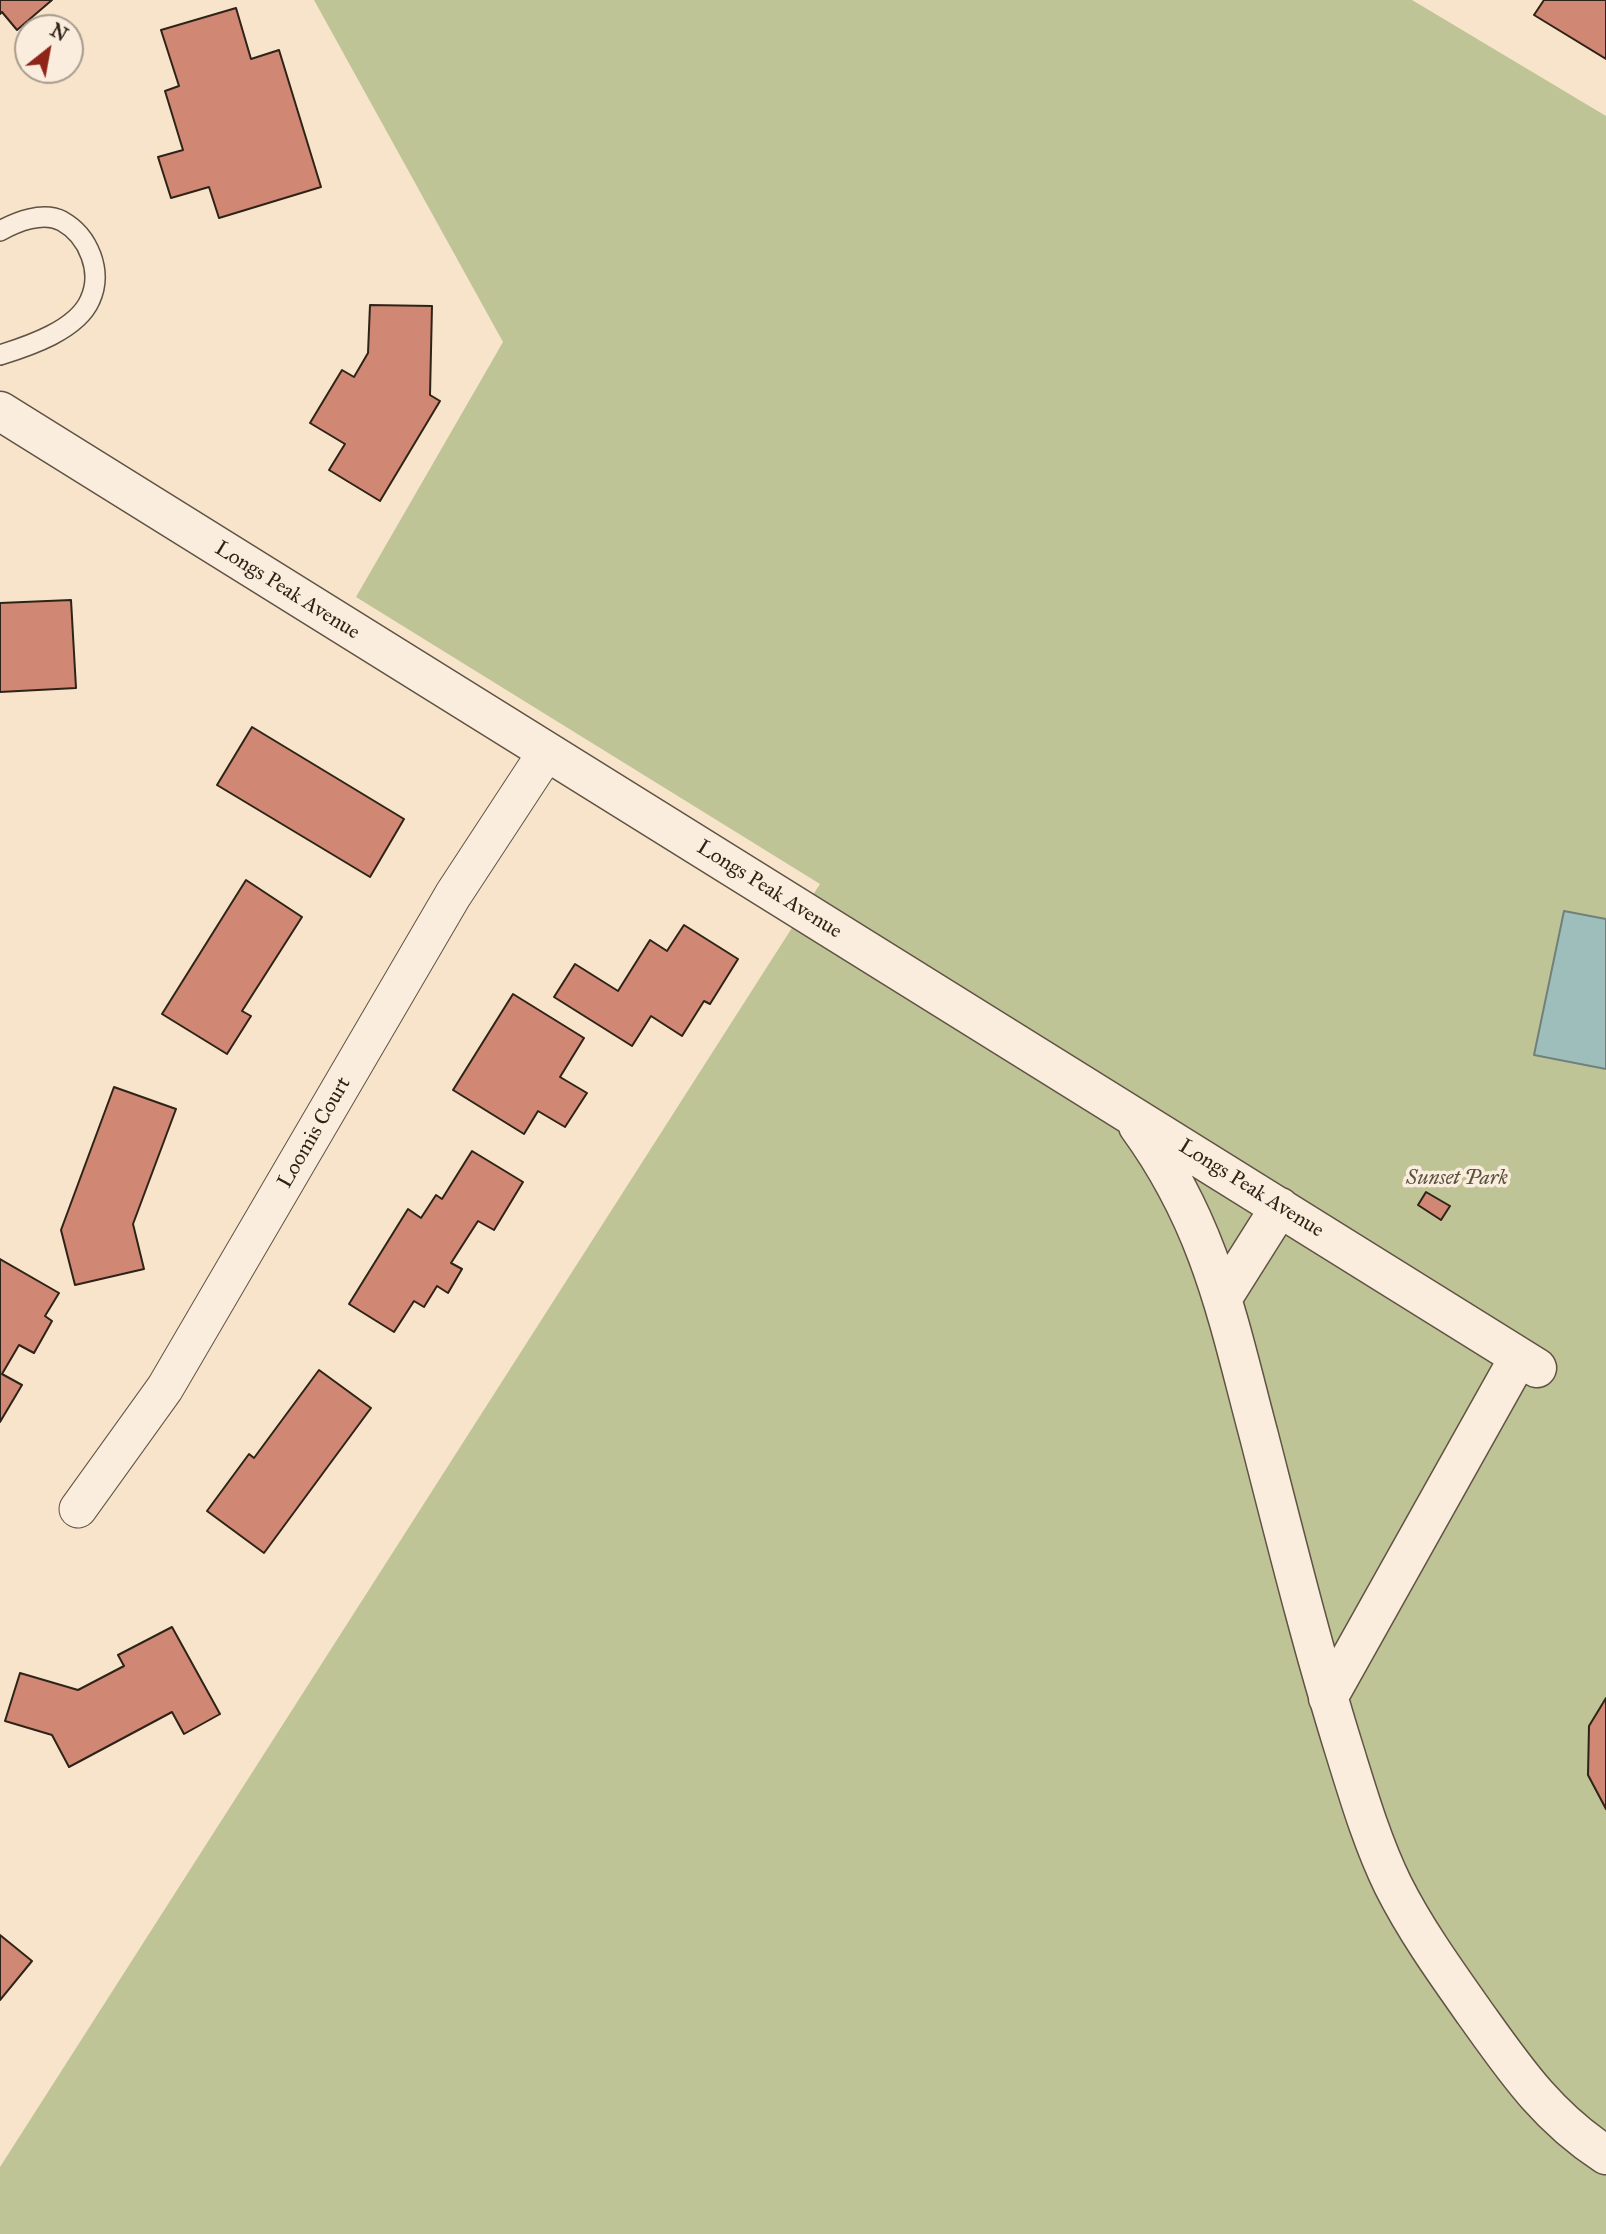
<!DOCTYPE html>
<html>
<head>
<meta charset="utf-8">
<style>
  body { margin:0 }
  #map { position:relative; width:1606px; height:2234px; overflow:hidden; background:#f7e4ca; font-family:"IM FELL Great Primer",serif }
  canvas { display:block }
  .north { position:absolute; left:14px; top:14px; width:70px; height:70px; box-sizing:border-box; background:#faeddd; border:2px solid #a89c8e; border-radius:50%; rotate:31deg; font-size:19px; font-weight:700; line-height:28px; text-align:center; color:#2e2318 }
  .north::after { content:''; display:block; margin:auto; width:24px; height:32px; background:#8f2418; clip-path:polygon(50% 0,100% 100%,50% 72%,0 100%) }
</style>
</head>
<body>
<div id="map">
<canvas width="1606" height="2234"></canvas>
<div class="north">N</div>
</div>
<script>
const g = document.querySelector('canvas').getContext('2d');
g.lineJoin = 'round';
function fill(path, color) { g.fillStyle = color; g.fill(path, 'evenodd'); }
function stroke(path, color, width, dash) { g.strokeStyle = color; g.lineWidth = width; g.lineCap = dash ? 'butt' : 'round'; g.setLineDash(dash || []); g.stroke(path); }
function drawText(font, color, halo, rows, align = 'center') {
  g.font = font + ' "IM FELL Great Primer",serif'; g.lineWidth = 7; g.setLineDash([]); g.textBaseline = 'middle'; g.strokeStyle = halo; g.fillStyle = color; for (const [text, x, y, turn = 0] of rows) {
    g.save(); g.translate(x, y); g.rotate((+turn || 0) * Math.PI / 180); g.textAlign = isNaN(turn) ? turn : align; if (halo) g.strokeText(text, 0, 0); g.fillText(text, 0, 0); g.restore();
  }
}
const green = new Path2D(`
  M314 0H1412L1606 116V2234H0V2167L820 884 356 597 503 342Z`);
const water = new Path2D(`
  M1564 911 1606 919V1069L1534 1055Z`);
const building = new Path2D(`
  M0 0H52L17 30 2 12 0 14Z
  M1544 0H1606V59L1534 15Z
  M236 8 251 59 279 50 321 187 219 218 209 187 171 198 158 157 183 150 165 91 179 86 161 30Z
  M370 305 432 306 430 395 440 401 380 501 329 470 345 444 310 423 342 370 354 377 368 353Z
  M71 600 76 688 0 692V603Z
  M252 727 404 819 370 877 217 785Z
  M246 880 302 917 242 1011 251 1016 227 1054 162 1014Z
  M684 925 738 959 710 1004 704 1001 682 1036 651 1016 632 1046 554 997 575 964 618 991 650 940 667 951Z
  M513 994 584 1038 560 1077 587 1093 565 1127 538 1111 524 1134 453 1090Z
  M114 1087 176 1109 133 1224 144 1269 75 1285 61 1230Z
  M472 1151 523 1182 494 1230 478 1221 451 1263 462 1269 448 1293 437 1286 424 1307 414 1301 394 1332 349 1304 408 1209 421 1218 436 1195 442 1199Z
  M1426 1192 1450 1206 1441 1220 1418 1205Z
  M0 1259 59 1293 45 1316 52 1321 34 1353 19 1345 2 1374 22 1385 0 1422Z
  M319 1370 371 1408 264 1553 207 1511 249 1454 254 1458Z
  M172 1627 220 1714 184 1734 172 1712 69 1767 52 1735 5 1721 20 1673 78 1690 124 1666 118 1655Z
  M1606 1698V1809L1588 1775 1589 1726Z
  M0 1935 32 1961 0 2000Z`);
const service = new Path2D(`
  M0 231C16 222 43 211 62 221 89 236 103 272 90 300 77 330 29 346 0 355`);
const minor = new Path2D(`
  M78 1509 165 1388 453 895 546 753`);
const tertiary = new Path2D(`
  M0 411 1537 1368
  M1138 1126C1211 1226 1228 1320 1259 1436 1286 1541 1312 1646 1344 1749 1358 1794 1372 1842 1393 1885 1415 1929 1445 1971 1474 2012 1514 2068 1546 2116 1606 2155
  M1222 1299 1280 1207
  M1328 1698 1519 1357`);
const streetNames = [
  ["Longs Peak Avenue",287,591,32],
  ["Longs Peak Avenue",769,890,32],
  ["Loomis Court",315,1133,-60],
  ["Longs Peak Avenue",1251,1189,32]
];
const parkNames = [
  ["Sunset Park",1457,1179]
];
fill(green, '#bec496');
fill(water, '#9ebebb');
stroke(water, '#71807a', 2);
fill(building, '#d08774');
stroke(building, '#2e2318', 2);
stroke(service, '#605344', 22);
stroke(minor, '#605344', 39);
stroke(tertiary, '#605344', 41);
stroke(service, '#faeddd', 19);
stroke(minor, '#faeddd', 37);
stroke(tertiary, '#faeddd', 38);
drawText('21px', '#2e2318', '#faeddd', streetNames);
drawText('italic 21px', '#59533e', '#faeddd', parkNames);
</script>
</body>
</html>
